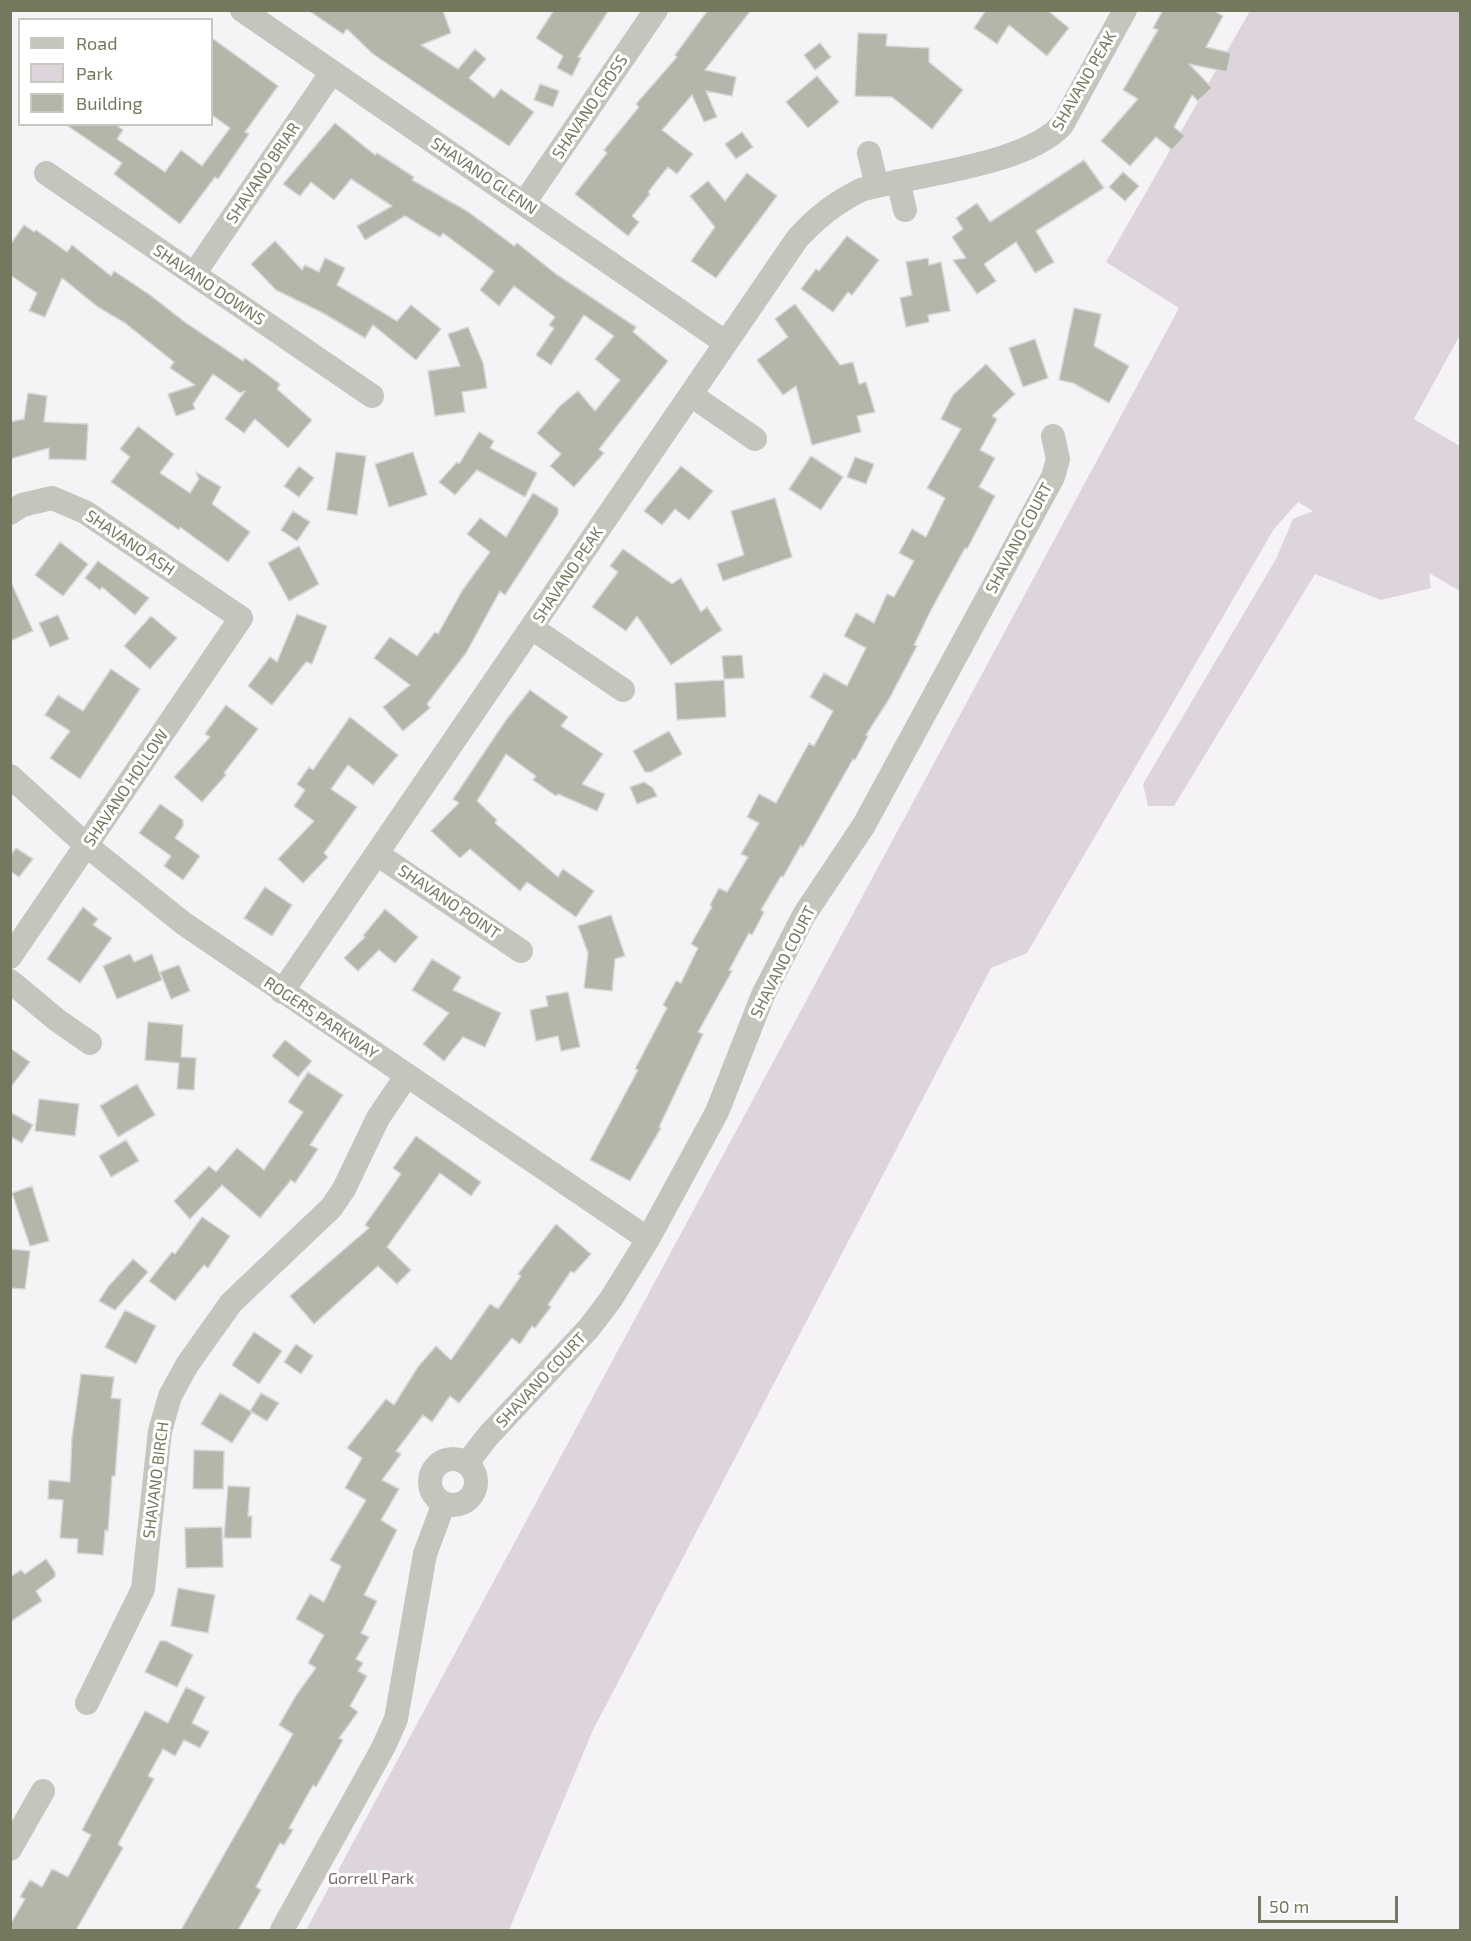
<!DOCTYPE html>
<html>
<head>
<meta charset="utf-8">
<style>
  body { margin:0 }
  #map { position:relative; width:1471px; height:1941px; overflow:hidden; background:#f5f3f6; font-family:"Exo 2",sans-serif }
  canvas { display:block }
  .frame { position:absolute; inset:0; border:12px solid #74785e; pointer-events:none }
  .legend { position:absolute; left:18px; top:18px; width:195px; height:108px; box-sizing:border-box; background:#fff; border:2px solid #c7c9bf; margin:0; padding:8px 10px; list-style:none; font-size:18px; color:#74785e }
  .legend li { display:flex; align-items:center; gap:12px; height:30px }
  .legend b { width:30px; border:2px solid #c7c9bf }
  .scale { position:absolute; left:1258px; top:1896px; width:140px; height:27px; box-sizing:border-box; border:3px solid #74785e; border-top:0; padding-left:8px; font-size:18px; line-height:21px; white-space:nowrap; color:#74785e; -webkit-text-stroke:4px #fff; paint-order:stroke }
</style>
</head>
<body>
<div id="map">
<canvas width="1471" height="1941"></canvas>
<div class="frame"></div>
<ul class="legend">
<li><b style="height:8px;background:#c4c5bd"></b>Road</li>
<li><b style="height:16px;background:#ddd5db"></b>Park</li>
<li><b style="height:16px;background:#b4b6a9"></b>Building</li>
</ul>
<div class="scale">50 m</div>
</div>
<script>
const g = document.querySelector('canvas').getContext('2d');
g.lineJoin = 'round';
function fill(path, color) { g.fillStyle = color; g.fill(path, 'evenodd'); }
function stroke(path, color, width, dash) { g.strokeStyle = color; g.lineWidth = width; g.lineCap = dash ? 'butt' : 'round'; g.setLineDash(dash || []); g.stroke(path); }
function drawText(font, color, halo, rows, align = 'center') {
  g.font = font + ' "Exo 2",sans-serif'; g.lineWidth = 6; g.setLineDash([]); g.textBaseline = 'middle'; g.strokeStyle = halo; g.fillStyle = color; for (const [text, x, y, turn = 0] of rows) {
    g.save(); g.translate(x, y); g.rotate((+turn || 0) * Math.PI / 180); g.textAlign = isNaN(turn) ? turn : align; if (halo) g.strokeText(text, 0, 0); g.fillText(text, 0, 0); g.restore();
  }
}
const green = new Path2D(`
  M1250 11H1460V335L1414 419 1460 446V591L1429 573 1431 588 1381 600 1315 574 1174 806H1148L1143 784 1276 559 1293 519 1313 511 1298 502 1274 529 1027 953 991 968 593 1730 509 1930H306L1179 308 1106 262Z`);
const building = new Path2D(`
  M308 10 443 11 451 33 421 45 458 69 475 49 486 59 469 78 494 98 501 89 534 112 509 146 373 54 347 29 343 34Z
  M554 10H609L578 57 581 58 572 76 557 68 563 56 536 38Z
  M708 10H751L705 70 736 77 732 96 706 91 717 117 704 122 692 95 662 130 693 154 677 174 668 167 648 192 650 194 632 216 639 222 628 236 575 194 607 153 604 150 639 107 636 104 677 57 675 55Z
  M986 10H1047L1069 28 1047 56 1009 25 997 44 974 28Z
  M1163 10H1213L1223 16 1206 47 1231 53 1227 72 1189 64 1212 88 1198 101 1192 95 1174 127 1185 136 1172 150 1156 137 1130 166 1101 141 1138 99 1123 90 1158 30 1153 28Z
  M858 33 887 34 886 46 929 48V62L963 90 932 129 892 97 855 96Z
  M212 38 278 86 245 132 249 134 218 179 215 177 180 224 114 174 122 163 65 124H115L123 130 117 139 165 172 181 150 202 166 230 128 212 115Z
  M820 43 831 57 815 70 804 55Z
  M817 76 839 102 808 128 786 102Z
  M540 84 559 91 553 107 534 100Z
  M335 123 375 155 377 153 414 177 412 180 467 211 514 246 517 243 556 274 636 327 633 332 668 361 599 449 604 453 574 487 550 466 561 454 537 433 560 406 578 391 595 411 620 380 595 359 614 336 584 315 551 365 536 355 554 328 549 325 555 317 514 286 499 306 480 290 494 271 443 233 440 237 405 216 365 240 357 226 392 206 351 179 334 200 311 182 300 196 283 184Z
  M742 132 753 147 736 159 725 144Z
  M1084 160 1104 188 1036 231 1054 262 1035 273 1016 242 984 264 996 281 977 294 953 260 966 258 952 237 963 229 956 218 977 203 990 222Z
  M1123 172 1139 186 1125 201 1109 187Z
  M747 173 777 196 716 278 691 261 715 227 690 196 708 181 725 201Z
  M24 225 34 232 36 230 67 252 72 245 111 276 114 271 150 295 186 323 243 361 245 358 280 384 277 389 312 420 288 448 255 419 244 433 225 419 245 391 240 393 213 374 193 404 195 409 176 416 168 394 195 385 170 368 174 362 125 323 98 307 62 278 45 317 29 311 37 293 10 275V245Z
  M847 236 879 260 852 295 848 292 833 312 801 289 816 269 819 271Z
  M275 241 302 270 305 265 319 272 325 258 345 268 337 285 397 321 411 305 441 329 416 360 373 325 365 338 323 313 276 290 251 264Z
  M928 258 929 265 941 262 950 311 928 315 929 322 906 327 900 298 912 295 906 262Z
  M795 304 840 365 853 362 859 384 866 382 875 412 857 416 861 432 812 445 796 386 783 395 757 360 788 337 775 319Z
  M1074 308 1101 314 1094 346 1129 366 1109 403 1073 383 1059 380Z
  M468 327 483 363 487 388 462 392 465 412 435 416 428 371 460 366 448 334Z
  M1035 339 1048 378 1023 387 1009 348Z
  M986 364 1015 394 992 416 997 419 980 450 995 458 979 487 995 496 967 549 965 548 931 610 914 645 917 646 889 699 866 735 868 736 855 760 853 759 803 847 801 845 783 877 781 876 761 910 764 912 752 935 749 933 729 970 732 971 698 1032 703 1034 659 1127 661 1128 630 1181 590 1160 638 1070 635 1069 667 1008 663 1005 676 981 681 983 698 948 691 944 712 907 710 905 719 888 727 892 748 857 741 854 759 823 747 817 759 794 776 803 809 743 814 746 833 711 810 697 824 673 847 686 866 648 844 636 856 613 874 623 887 594 894 597 914 561 899 553 912 529 926 537 945 498 927 488 961 429 941 419 953 395Z
  M28 393 47 396 44 422 88 424 86 460 49 459V448L10 459V422L24 419Z
  M138 426 174 454 160 473 190 493 199 479 196 472 221 487 212 504 250 532 228 562 180 527 179 530 111 482 130 457 120 449Z
  M479 432 494 441 490 448 537 473 525 497 477 470 455 495 439 482 457 462 459 464Z
  M336 452 366 456 357 515 327 510Z
  M413 452 427 495 389 507 375 464Z
  M811 456 843 477 821 510 789 489Z
  M855 457 874 464 866 484 847 477Z
  M299 466 314 478 299 497 284 486Z
  M681 466 713 491 689 520 675 509 662 525 644 511Z
  M533 493 558 508V514L505 595 500 591 466 653 427 704 430 708 403 731 383 707 410 685 374 658 390 637 417 656 435 632 438 634 462 591 490 552 467 534 480 518 506 537Z
  M775 498 792 557 723 581 717 564 744 555 731 511Z
  M293 511 310 522 297 541 281 530Z
  M60 542 88 564 63 596 35 575Z
  M299 546 319 584 289 601 268 563Z
  M623 549 672 584 681 578 701 612 707 607 722 630 671 665 637 616 626 631 592 607 618 572 610 566Z
  M98 561 149 598 135 615 102 587 100 590 85 578Z
  M10 580 33 631 10 641Z
  M297 614 327 626 312 664 306 662 272 705 248 686 270 657 277 662Z
  M58 615 69 639 50 647 39 623Z
  M151 616 177 638 150 669 124 646Z
  M742 655 744 678 724 679 722 656Z
  M111 669 140 689 80 779 50 758 70 731 45 715 58 695 83 711Z
  M724 680 726 717 677 720 675 683Z
  M530 690 568 717 561 726 603 754 582 784 605 794 597 811 558 794 556 796 533 780 536 776 506 754 477 801 497 820 495 823 558 877 563 869 594 891 576 917 527 882 520 891 470 849 460 858 431 831 459 803 453 799 506 720Z
  M226 705 258 729 224 773 226 775 202 802 174 777 210 737 205 734Z
  M350 717 398 755 373 785 348 765 331 789 357 807 324 853 328 857 303 883 278 859 314 821 294 806 305 790 297 784 309 767 313 770Z
  M669 731 682 754 651 772H645L633 751Z
  M644 782 653 788 657 796 637 804 630 787Z
  M160 804 183 820V826L175 838 200 856 183 880 164 866 171 856 139 833Z
  M16 848 33 859 19 877 10 871V856Z
  M265 887 292 905 272 936 244 918Z
  M83 907 98 919 93 925 112 938 80 983 47 959Z
  M385 909 418 937 395 963 379 950 358 971 344 958 365 937 363 936Z
  M611 915 625 956 615 959 612 991 584 988 588 953 578 926Z
  M130 954 134 962 152 954 162 980 117 999 103 966Z
  M432 959 461 977 453 990 501 1013 485 1047 463 1037 444 1061 423 1044 449 1013 412 990Z
  M179 965 190 991 171 999 160 972Z
  M568 992 580 1047 561 1051 558 1036 536 1041 530 1010 548 1006 546 996Z
  M148 1022 183 1025 181 1057 196 1058 194 1090 177 1089 179 1063 145 1060Z
  M285 1040 312 1061 298 1077 272 1056Z
  M10 1048 30 1062 10 1088Z
  M308 1072 343 1095 310 1145 318 1149 295 1183 291 1180 260 1218 222 1185 190 1219 174 1201 209 1166 216 1172 237 1148 264 1170 303 1112 288 1102Z
  M137 1084 155 1115 118 1137 100 1106Z
  M39 1099 79 1104 75 1136 35 1131Z
  M10 1112 33 1125 22 1143 10 1136Z
  M416 1136 481 1182 471 1196 440 1173 387 1247 411 1270 397 1284 378 1266 314 1324 290 1296 369 1228 365 1225 401 1174 393 1168Z
  M126 1140 139 1161 111 1177 99 1156Z
  M32 1186 49 1241 30 1246 12 1193Z
  M202 1217 230 1236 208 1268 204 1265 175 1301 149 1281 172 1252 175 1254Z
  M556 1224 591 1254 574 1273 571 1271 548 1305 551 1307 535 1328 532 1326 520 1344 512 1338 459 1403 450 1396 432 1422 423 1415 396 1451 401 1454 382 1480 399 1489 381 1520 397 1530 364 1595 377 1601 361 1633 369 1637 356 1659 363 1663 358 1671 367 1676 350 1706 358 1712 339 1738 343 1740 316 1787 313 1785 289 1828 293 1830 284 1845 280 1843 256 1887 261 1890 238 1930H181L293 1734 279 1725 297 1694 316 1668 308 1663 324 1635 296 1619 310 1594 324 1602 341 1566 330 1560 366 1500 345 1488 362 1458 347 1448 386 1399 394 1405 418 1367 436 1346 451 1360 490 1304 498 1309 521 1276 518 1274Z
  M10 1249 30 1251 25 1289 10 1288Z
  M133 1259 148 1272 115 1310 99 1301 108 1287Z
  M125 1310 156 1326 136 1364 105 1347Z
  M254 1332 282 1351 259 1384 232 1365Z
  M296 1344 313 1356 301 1374 284 1362Z
  M81 1374 114 1377 111 1398 121 1399 115 1476H112L108 1531 105 1530 103 1555 77 1553 78 1539 60 1538 63 1500 48 1499 49 1480 70 1482 72 1438Z
  M220 1393 252 1412 232 1443 201 1424Z
  M261 1393 279 1403 267 1421 250 1411Z
  M194 1450 224 1451 223 1489H193Z
  M228 1486 250 1487 248 1516H252L251 1538H224Z
  M222 1527 223 1567 186 1568 185 1528Z
  M46 1559 55 1572V1577L36 1591 42 1601 10 1622V1577L21 1570 25 1574Z
  M178 1588 215 1595 208 1633 171 1626Z
  M160 1641H166L193 1655 177 1687 145 1672Z
  M186 1687 205 1697 192 1723 209 1732 200 1748 184 1740 175 1756 163 1749 148 1776 154 1779 118 1844 123 1848 76 1930H10V1925L25 1899 20 1897 30 1880 42 1887 52 1869 68 1877 91 1835 82 1830 145 1711 168 1723Z`);
const minor = new Path2D(`
  M242 10 726 343
  M869 153 877 186
  M46 173 372 396
  M898 181 905 210
  M524 203 656 10
  M194 274 332 72
  M691 395 755 439
  M10 513 22 505 52 498 85 512 241 618 10 957
  M532 628 623 690
  M10 776 86 845 183 923 648 1239
  M377 854 521 951
  M10 981 57 1020 90 1043
  M282 992 797 239C817 217 835 203 861 190 917 174 1024 166 1062 125L1125 10
  M430 1482a23 23 0 1 1 46 0a23 23 0 1 1-46 0Z
  M467 1463 488 1436 589 1328 611 1299 648 1239 717 1112 763 995 804 915 864 825 1053 477 1058 459 1053 436
  M87 1703 143 1589 160 1431 170 1396 187 1365 231 1303 331 1208 344 1189 378 1118 407 1075
  M10 1849 43 1791
  M282 1930 383 1748 396 1719 425 1554 444 1503`);
const streetNames = [
  ["SHAVANO PEAK",1084,81,-60],
  ["SHAVANO CROSS",590,107,-56],
  ["SHAVANO BRIAR",263,173,-56],
  ["SHAVANO GLENN",484,176,34],
  ["SHAVANO DOWNS",209,285,34],
  ["SHAVANO COURT",1019,538,-62],
  ["SHAVANO ASH",130,543,34],
  ["SHAVANO PEAK",568,575,-56],
  ["SHAVANO HOLLOW",126,788,-56],
  ["SHAVANO POINT",449,902,34],
  ["SHAVANO COURT",783,962,-63],
  ["ROGERS PARKWAY",321,1018,34],
  ["SHAVANO COURT",541,1380,-47],
  ["SHAVANO BIRCH",156,1480,-83]
];
const parkNames = [
  ["Gorrell Park",371,1879]
];
fill(green, '#ddd5db');
fill(building, '#b4b6a9');
stroke(building, '#d7d6d8', 1.5);
stroke(minor, '#c4c5bd', 24);
drawText('16px', '#74785e', '#fff', streetNames);
drawText('16px', '#7a6570', '#fff', parkNames);
</script>
</body>
</html>
